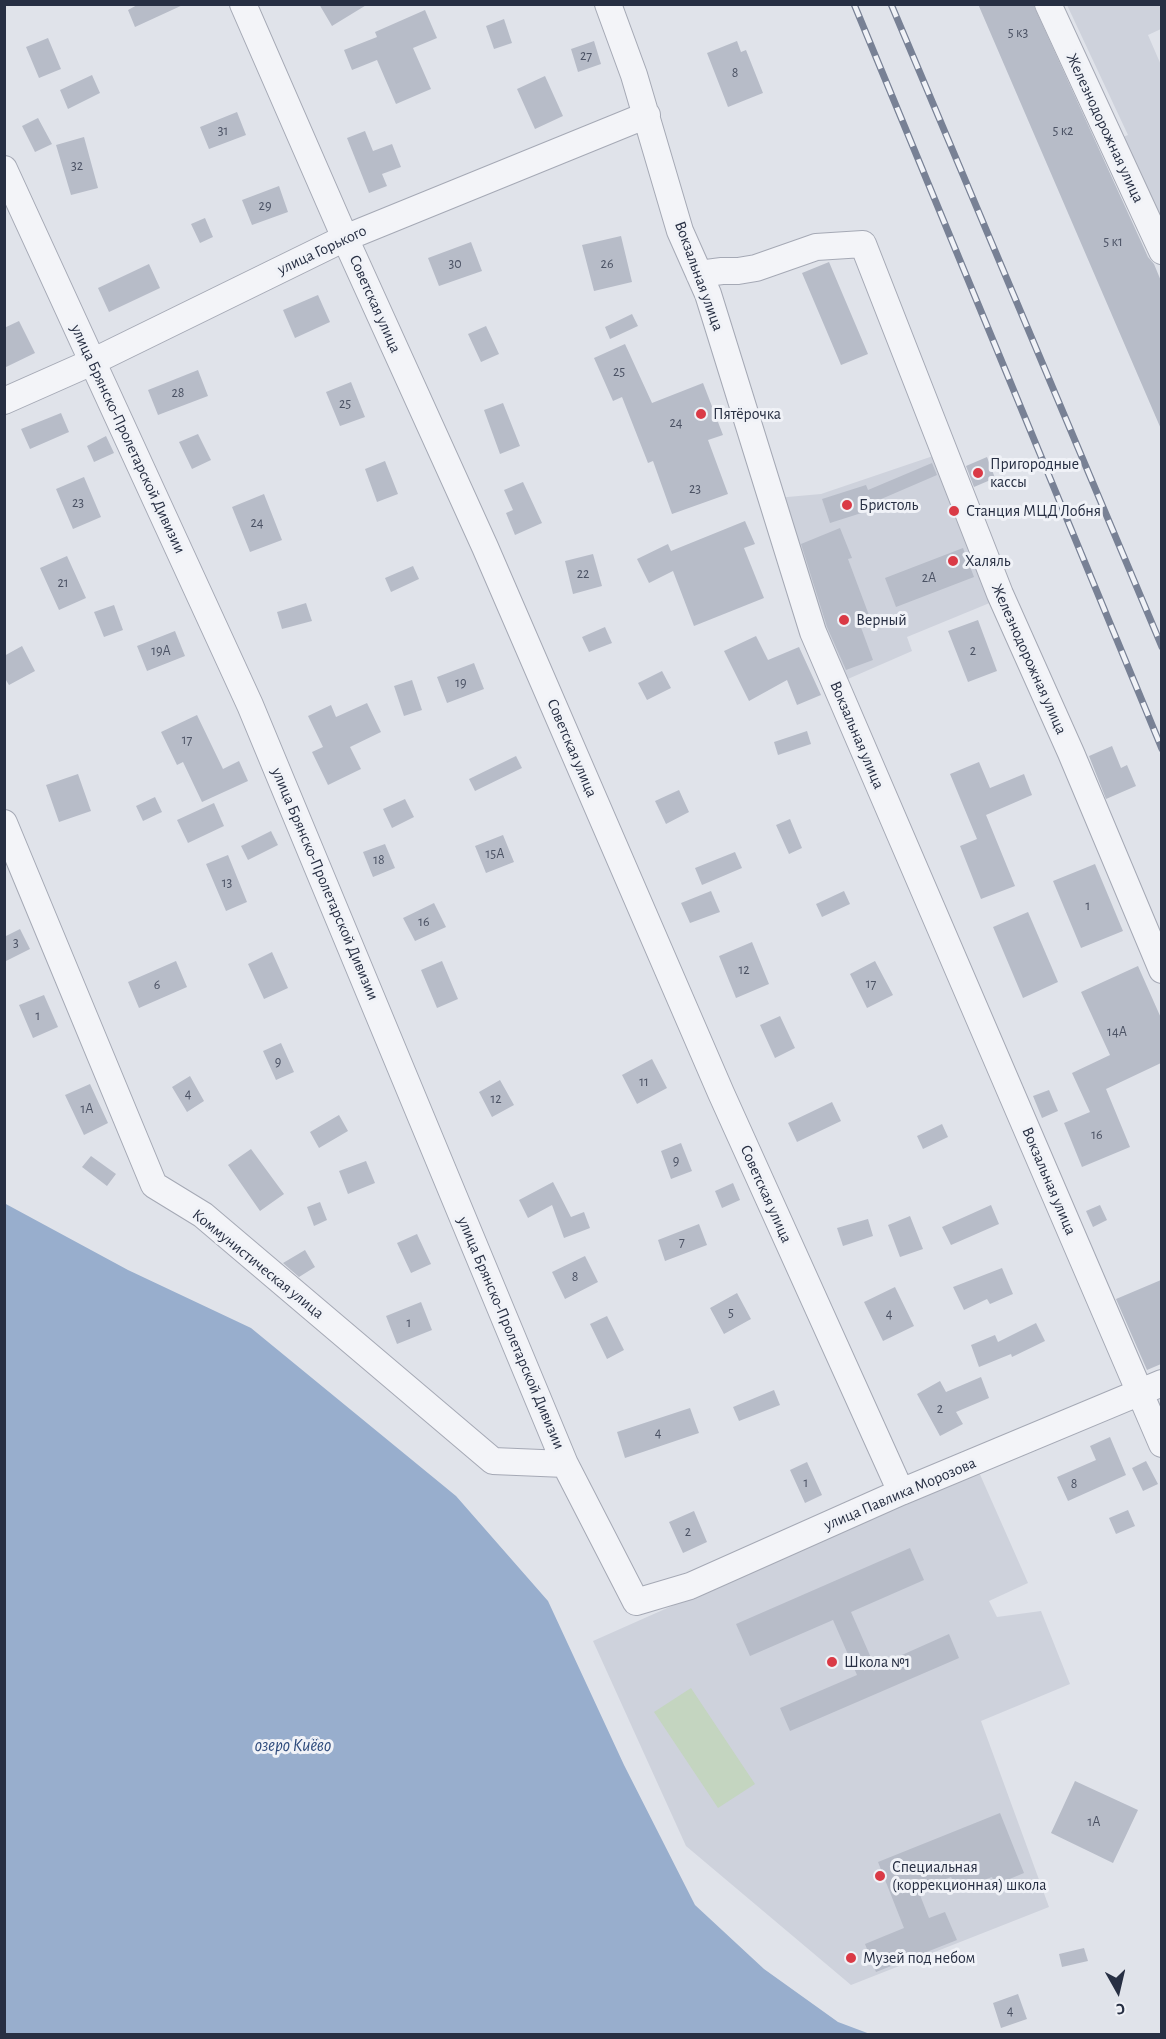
<!DOCTYPE html>
<html>
<head>
<meta charset="utf-8">
<style>
  body { margin:0 }
  #map { position:relative; width:1166px; height:2039px; overflow:hidden; background:#e0e3ea; font-family:"Alegreya Sans",sans-serif }
  canvas { display:block }
  .frame { position:absolute; inset:0; border:6px solid #272f43; pointer-events:none }
  .north { position:absolute; left:1088px; top:1961px; width:60px; height:60px; -webkit-text-stroke:4px #f0f2f7; paint-order:stroke; rotate:172deg; font-size:16px; font-weight:700; line-height:24px; text-align:center; color:#272f43 }
  .north::after { content:''; display:block; margin:auto; width:21px; height:27px; background:#272f43; clip-path:polygon(50% 0,100% 100%,50% 72%,0 100%) }
</style>
</head>
<body>
<div id="map">
<canvas width="1166" height="2039"></canvas>
<div class="frame"></div>
<div class="north">С</div>
</div>
<script>
const g = document.querySelector('canvas').getContext('2d');
g.lineJoin = 'round';
function fill(path, color) { g.fillStyle = color; g.fill(path, 'evenodd'); }
function stroke(path, color, width, dash) { g.strokeStyle = color; g.lineWidth = width; g.lineCap = dash ? 'butt' : 'round'; g.setLineDash(dash || []); g.stroke(path); }
function drawText(font, color, halo, rows, align = 'center') {
  g.font = font + ' "Alegreya Sans",sans-serif'; g.lineWidth = 6; g.setLineDash([]); g.textBaseline = 'middle'; g.strokeStyle = halo; g.fillStyle = color; for (const [text, x, y, turn = 0] of rows) {
    g.save(); g.translate(x, y); g.rotate((+turn || 0) * Math.PI / 180); g.textAlign = isNaN(turn) ? turn : align; if (halo) g.strokeText(text, 0, 0); g.fillText(text, 0, 0); g.restore();
  }
}
const built = new Path2D(`
  M1067 5H1161V29L1148 35 1161 65V222L1123 137 1128 135Z
  M936 455 992 602 907 637 912 651 841 682 776 498 821 494Z
  M978 1470 1028 1583 989 1601 997 1617 1041 1611 1070 1684 981 1721 1049 1907 851 1985 686 1846 593 1641Z`);
const green = new Path2D(`
  M691 1688 755 1784 718 1808 654 1712Z`);
const water = new Path2D(`
  M4 1203 128 1270 251 1328 456 1496 548 1601 624 1765 695 1905 764 1969 838 2022 870 2034H5Z`);
const building = new Path2D(`
  M139 4H185L135 27 128 10Z
  M319 4H368L332 26Z
  M978 4H1033L1148 257 1154 264 1161 281V429Z
  M425 10 437 38 413 48 431 89 396 104 377 60 352 70 344 50 377 37 375 32Z
  M504 19 512 43 494 49 486 26Z
  M48 38 61 69 39 78 26 47Z
  M594 41 601 64 578 72 571 49Z
  M737 41 741 52 746 50 763 93 728 107 707 53Z
  M92 75 100 93 68 109 60 90Z
  M545 76 563 116 535 129 517 89Z
  M237 112 246 135 209 149 200 127Z
  M38 118 52 144 35 152 22 126Z
  M365 131 373 151 392 144 401 167 382 174 387 186 369 193 347 138Z
  M84 137 98 188 71 195 56 145Z
  M279 186 288 212 252 225 242 200Z
  M205 218 213 237 200 243 191 224Z
  M621 236 632 282 594 291 582 245Z
  M471 242 482 271 439 286 428 258Z
  M829 262 868 354 841 365 802 273Z
  M149 264 160 288 109 312 98 288Z
  M318 295 330 322 295 338 283 310Z
  M632 314 638 326 610 339 605 327Z
  M19 321 35 353 4 368V328Z
  M486 326 499 354 481 362 468 334Z
  M625 344 652 403 703 383 723 435 708 440 728 494 672 514 653 461 648 463 622 397 613 401 594 358Z
  M198 370 208 396 158 415 148 390Z
  M351 382 365 417 340 426 326 392Z
  M503 403 520 446 500 454 484 410Z
  M61 413 69 432 30 449 21 429Z
  M198 434 211 460 192 469 179 442Z
  M106 436 114 453 94 462 87 446Z
  M987 457 995 478 974 487 966 466Z
  M385 461 398 494 377 502 365 469Z
  M932 463 937 475 872 503 874 509 830 523 822 499 866 485 868 490Z
  M84 477 101 517 73 529 56 489Z
  M523 482 542 523 515 535 506 513 513 510 504 490Z
  M264 494 282 540 250 552 232 507Z
  M745 521 755 544 744 548 764 598 694 626 673 571 649 583 637 559 668 544 671 551Z
  M840 528 852 558 848 559 870 618 859 622 873 660 846 670 827 627 801 544Z
  M963 548 974 577 896 607 885 578Z
  M593 554 602 586 573 594 565 561Z
  M67 556 86 598 59 610 40 568Z
  M413 566 419 579 391 592 385 578Z
  M306 603 312 621 282 629 277 612Z
  M114 605 123 630 104 637 94 612Z
  M978 620 997 671 968 682 948 631Z
  M605 627 612 643 589 652 582 637Z
  M175 631 185 656 147 671 137 646Z
  M756 636 768 660 799 647 821 695 797 705 787 680 749 701 724 651Z
  M22 646 35 671 9 685 4 677V656Z
  M474 663 484 689 447 703 437 677Z
  M662 671 671 688 647 700 638 683Z
  M412 680 422 710 404 716 394 686Z
  M367 703 381 732 350 747 361 769 328 785 312 752 323 747 308 716 331 705 336 717Z
  M197 715 223 769 239 761 248 781 202 802 183 762 177 765 161 732Z
  M807 731 811 744 778 755 774 742Z
  M1112 746 1121 768 1127 765 1136 786 1106 799 1089 756Z
  M516 756 522 768 475 791 469 779Z
  M979 762 990 788 1024 774 1032 795 986 815 1015 886 981 899 960 846 977 839 950 774Z
  M78 774 91 811 59 822 46 785Z
  M679 790 689 812 666 824 655 801Z
  M155 797 162 812 143 821 136 806Z
  M405 799 414 817 392 828 383 809Z
  M214 803 224 826 188 843 177 820Z
  M790 819 802 848 789 854 776 825Z
  M271 831 278 845 248 860 241 846Z
  M503 835 514 862 486 873 475 846Z
  M385 844 395 868 373 877 363 852Z
  M735 852 742 868 702 885 695 868Z
  M228 855 247 902 226 911 206 864Z
  M1095 864 1123 931 1081 948 1053 881Z
  M711 891 720 912 690 923 681 903Z
  M844 891 850 904 822 917 816 904Z
  M434 903 446 927 415 941 403 918Z
  M1028 912 1058 982 1023 998 993 927Z
  M20 929 30 949 4 962V937Z
  M752 942 769 984 736 998 719 956Z
  M272 952 288 988 264 999 248 964Z
  M176 961 187 987 139 1008 128 982Z
  M442 961 458 999 437 1008 421 970Z
  M875 961 893 995 867 1008 850 974Z
  M1138 966 1161 1018V1063L1106 1089 1130 1147 1082 1167 1064 1123 1090 1112 1072 1073 1110 1055 1081 992Z
  M44 995 58 1027 33 1038 19 1005Z
  M780 1016 795 1048 775 1058 760 1025Z
  M281 1043 294 1072 276 1080 263 1051Z
  M652 1059 667 1088 637 1104 622 1075Z
  M190 1076 204 1101 187 1112 172 1087Z
  M500 1080 514 1105 492 1117 479 1092Z
  M90 1084 108 1123 84 1135 65 1095Z
  M1049 1090 1058 1111 1042 1118 1033 1096Z
  M832 1102 841 1121 797 1142 788 1123Z
  M339 1115 348 1131 319 1148 310 1132Z
  M942 1124 948 1137 923 1149 917 1136Z
  M681 1143 692 1171 671 1179 661 1151Z
  M251 1149 284 1194 260 1211 228 1165Z
  M91 1156 116 1174 107 1186 82 1167Z
  M366 1161 375 1183 348 1194 339 1171Z
  M553 1182 571 1217 584 1212 590 1228 564 1238 552 1205 528 1218 519 1200Z
  M733 1183 740 1200 722 1208 715 1191Z
  M320 1202 327 1220 314 1226 307 1207Z
  M991 1205 999 1224 951 1245 942 1227Z
  M1100 1205 1107 1220 1093 1227 1086 1211Z
  M910 1216 923 1249 900 1257 888 1225Z
  M868 1219 873 1236 843 1246 837 1228Z
  M699 1224 707 1245 665 1261 658 1240Z
  M417 1234 431 1264 411 1273 397 1243Z
  M305 1250 315 1267 299 1277 283 1263Z
  M585 1256 598 1282 565 1299 552 1272Z
  M1002 1268 1013 1294 990 1304 987 1299 964 1310 953 1287Z
  M1161 1280V1364L1147 1370 1116 1299Z
  M895 1287 914 1326 883 1341 864 1302Z
  M737 1293 751 1319 724 1334 710 1308Z
  M421 1302 432 1330 397 1344 386 1316Z
  M607 1316 624 1350 607 1359 590 1324Z
  M1036 1323 1045 1341 1012 1357 1011 1354 979 1367 971 1345 995 1335 998 1342Z
  M981 1377 989 1398 956 1412 963 1424 940 1436 917 1394 940 1381 946 1392Z
  M774 1390 780 1405 739 1421 733 1407Z
  M690 1408 699 1433 625 1458 617 1432Z
  M1110 1437 1126 1475 1068 1501 1057 1477 1096 1460 1090 1446Z
  M1146 1461 1158 1484 1143 1491 1132 1468Z
  M807 1462 822 1495 805 1503 790 1470Z
  M1128 1510 1135 1526 1116 1534 1109 1518Z
  M694 1511 707 1542 683 1553 669 1522Z
  M910 1548 924 1580 851 1612 875 1667 949 1634 959 1658 790 1731 780 1708 857 1675 833 1620 750 1656 736 1624Z
  M1075 1781 1138 1810 1113 1863 1051 1833Z
  M1000 1813 1024 1873 995 1885 992 1877 957 1890 951 1877 918 1890 929 1918 945 1912 957 1940 876 1972 865 1944 904 1928 878 1862Z
  M1084 1948 1088 1961 1062 1967 1059 1954Z
  M1018 1994 1027 2019 1001 2028 993 2003Z`);
const minor = new Path2D(`
  M243 4 345 238 485 547 721 1093 901 1492
  M608 4 634 75 680 231 708 294 813 632 1162 1444
  M1048 4 1162 251
  M4 169 250 705 565 1464 636 1602 690 1586 901 1492 1162 1383
  M699 274 722 271H738L756 268 816 247 863 244 1000 594 1071 753 1162 970
  M4 401 92 362 345 238 647 115
  M4 823 154 1185 203 1215 493 1461 565 1464`);
const rail = new Path2D(`
  M854 4 1162 749
  M891 4 1162 647`);
const markers = [
  [701,414,6,"#da3a46"],
  [978,473,6,"#da3a46"],
  [847,505,6,"#da3a46"],
  [954,511,6,"#da3a46"],
  [953,561,6,"#da3a46"],
  [844,620,6,"#da3a46"],
  [832,1662,6,"#da3a46"],
  [880,1876,6,"#da3a46"],
  [851,1958,6,"#da3a46"]
];
const numberNames = [
  ["5 к3",1018,33],
  ["27",586,56],
  ["8",735,73],
  ["31",223,131],
  ["5 к2",1063,131],
  ["32",77,166],
  ["29",265,206],
  ["5 к1",1113,242],
  ["30",455,264],
  ["26",607,264],
  ["25",619,372],
  ["28",178,393],
  ["25",345,404],
  ["24",676,423],
  ["23",695,489],
  ["23",78,503],
  ["24",257,523],
  ["22",583,574],
  ["2А",929,578],
  ["21",63,583],
  ["19А",161,651],
  ["2",973,651],
  ["19",461,683],
  ["17",187,740],
  ["15А",495,854],
  ["18",379,860],
  ["13",227,883],
  ["1",1088,906],
  ["16",424,922],
  ["3",16,943],
  ["12",744,970],
  ["17",871,984],
  ["6",157,985],
  ["1",38,1016],
  ["14А",1117,1032],
  ["9",278,1062],
  ["11",644,1082],
  ["4",188,1094],
  ["12",496,1099],
  ["1А",87,1109],
  ["16",1097,1135],
  ["9",676,1161],
  ["7",682,1242],
  ["8",575,1277],
  ["5",731,1313],
  ["4",889,1314],
  ["1",409,1323],
  ["2",940,1409],
  ["4",658,1433],
  ["1",806,1483],
  ["8",1074,1484],
  ["2",688,1532],
  ["1А",1094,1822],
  ["4",1010,2011]
];
const streetNames = [
  ["Железнодорожная улица",1105,128,65],
  ["улица Горького",322,250,-25],
  ["Вокзальная улица",699,276,70],
  ["Советская улица",375,304,66],
  ["улица Брянско-Пролетарской Дивизии",128,439,65],
  ["Железнодорожная улица",1029,659,66],
  ["Вокзальная улица",857,735,67],
  ["Советская улица",572,748,67],
  ["улица Брянско-Пролетарской Дивизии",325,884,67],
  ["Вокзальная улица",1049,1181,67],
  ["Советская улица",766,1194,66],
  ["Коммунистическая улица",258,1264,39],
  ["улица Брянско-Пролетарской Дивизии",511,1333,67],
  ["улица Павлика Морозова",900,1494,-23]
];
const poiNames = [
  ["Пятёрочка",713,414],
  ["Пригородные",990,464],
  ["кассы",990,482],
  ["Бристоль",859,505],
  ["Станция МЦД Лобня",966,511],
  ["Халяль",965,561],
  ["Верный",856,620],
  ["Школа №1",844,1662],
  ["Специальная",892,1867],
  ["(коррекционная) школа",892,1885],
  ["Музей под небом",863,1958]
];
const waterNames = [
  ["озеро Киёво",293,1746]
];
fill(built, '#ced2dc');
fill(green, '#c4d5c0');
fill(water, '#98aecd');
fill(building, '#b7bcc8');
stroke(minor, '#a5a9b5', 28);
stroke(minor, '#f3f4f8', 26);
stroke(rail, '#788195', 7);
stroke(rail, '#f0f2f7', 4.5, [14]);
for (const [x, y, r, color] of markers) { const dot = new Path2D(); dot.arc(x, y, r, 0, 2 * Math.PI); g.fillStyle = color; g.fill(dot); stroke(dot, '#f0f2f7', 2); }
drawText('14px', '#4b5264', null, numberNames);
drawText('16px', '#272f43', '#f0f2f7', streetNames);
drawText('16px', '#272f43', '#f0f2f7', poiNames, 'left');
drawText('italic 18px', '#2d4a7b', '#f0f2f7', waterNames);
</script>
</body>
</html>
